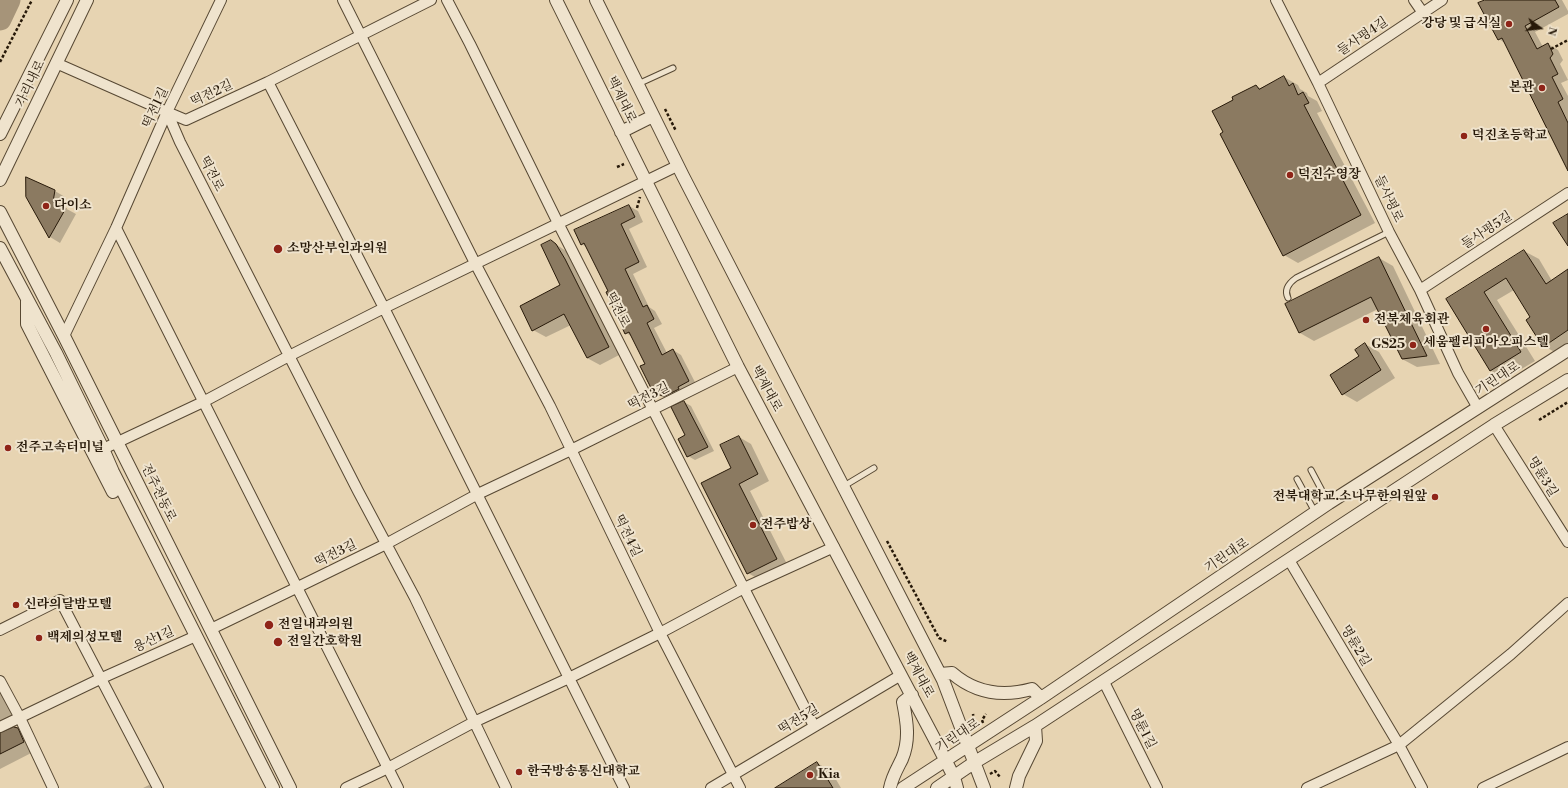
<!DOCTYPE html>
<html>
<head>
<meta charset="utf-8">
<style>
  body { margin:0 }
  #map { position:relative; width:1568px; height:788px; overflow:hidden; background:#e7d4b2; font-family:"Libre Bodoni",serif }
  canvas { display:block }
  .north { position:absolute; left:1520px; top:8px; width:40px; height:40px; -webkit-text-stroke:3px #efe3cd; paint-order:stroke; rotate:105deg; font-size:11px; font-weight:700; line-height:16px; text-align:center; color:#271909 }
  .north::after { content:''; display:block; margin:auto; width:14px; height:18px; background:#271909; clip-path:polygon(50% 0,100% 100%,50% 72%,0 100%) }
</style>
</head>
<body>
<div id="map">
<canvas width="1568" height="788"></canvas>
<div class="north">N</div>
</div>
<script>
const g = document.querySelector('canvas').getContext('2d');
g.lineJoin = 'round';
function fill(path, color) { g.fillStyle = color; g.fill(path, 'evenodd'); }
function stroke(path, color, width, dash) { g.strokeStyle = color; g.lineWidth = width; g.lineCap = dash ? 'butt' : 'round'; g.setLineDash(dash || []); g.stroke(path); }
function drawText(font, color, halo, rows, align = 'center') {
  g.font = font + ' "Libre Bodoni","Noto Serif KR",serif'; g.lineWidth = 4; g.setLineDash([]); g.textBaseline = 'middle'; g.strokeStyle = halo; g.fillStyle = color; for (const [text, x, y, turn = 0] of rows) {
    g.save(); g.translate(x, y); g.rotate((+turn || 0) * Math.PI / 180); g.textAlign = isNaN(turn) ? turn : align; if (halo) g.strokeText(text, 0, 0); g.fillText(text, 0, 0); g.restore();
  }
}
const shadow = new Path2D(`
  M1487 0H1562L1568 11V14L1535 32 1543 47 1548 44 1558 50 1563 60 1560 64 1568 80 1561 83 1568 96V162L1506 44 1499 39Z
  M1284 77 1298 85 1300 89 1307 93 1308 96 1317 101 1322 111 1317 113 1375 223 1298 263 1284 255 1225 133 1234 100 1256 86 1262 89Z
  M55 191 65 197 63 207 76 214 60 243 50 237 27 196Z
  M629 206 638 211 643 222 629 229 647 267 633 274 649 307 655 311 662 324 654 328 667 353 673 350 681 355 697 386 674 400 664 398 655 393 646 364 633 337 626 333 609 292 587 247 581 244Z
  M551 241 569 253 621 354 600 365 587 358 571 325 546 337 533 330 561 286Z
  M1524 251 1539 259 1552 281 1568 270V348L1558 354 1544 346 1531 317 1514 290 1497 300 1535 361 1505 379 1491 371 1447 299Z
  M1379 258 1393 266 1440 364 1417 367 1402 359 1378 309 1314 341 1300 333 1287 305Z
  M1365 344 1379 352 1395 378 1357 402 1343 394Z
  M684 402 691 406 714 451 695 460 688 456Z
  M739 437 751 444 769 481 750 491 788 566 760 580 748 573 733 469Z
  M0 690 18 725 13 728 17 729 31 737 37 750 0 769Z
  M817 763 831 771 841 788H777Z
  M149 785 153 788H143Z`);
const river = new Path2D(`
  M0 19 9 0`);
const building = new Path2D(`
  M1485 0H1555L1559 7 1525 26 1537 49 1548 43 1553 54 1550 58 1558 74 1552 77 1563 99 1558 102 1568 123V171L1502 38 1498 40 1478 3Z
  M1284 76 1289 86 1293 83 1298 95 1303 92 1309 103 1304 105 1361 215 1283 256 1220 134 1223 132 1212 111 1233 100 1232 97 1256 85 1259 89Z
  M26 177 55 190 53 202 66 208 49 238 26 197Z
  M629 205 635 217 621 224 639 262 625 269 643 307 647 305 654 319 647 323 662 355 673 349 689 381 678 387 679 389 665 396 654 394 640 366 645 364 629 332 625 334 606 292 608 291 584 243 581 245 574 230Z
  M1568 214V246L1553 223Z
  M551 240 556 244 565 259 609 347 587 358 564 314 532 331 520 306 560 285 541 245Z
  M1524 250 1546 284 1568 269V330L1543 347 1526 320 1530 317 1506 278 1484 292 1521 352 1490 371 1446 299Z
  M1379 257 1427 356 1402 359 1371 297 1299 333 1285 304Z
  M1365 343 1381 370 1342 395 1330 375 1359 356 1355 350Z
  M684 401 708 447 687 457 678 439 685 435 671 407Z
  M739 436 758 474 739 484 777 559 747 574 701 483 731 468 720 445Z
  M14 727 18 728 24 742 0 754V733Z
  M817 762 833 788H775Z`);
const path = new Path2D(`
  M1551 49 1568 40
  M0 62 32 0
  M665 109 676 131
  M617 167 624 164
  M637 208 640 197
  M1539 420 1568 402
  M887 541 939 638 948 642
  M983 723 982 720 986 714
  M971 724 974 722 973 714
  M990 774 995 771 1000 777`);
const service = new Path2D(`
  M638 84 673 68
  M1288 298C1284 290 1289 283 1296 278L1389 232
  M1311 470 1328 502
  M1297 479 1315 512
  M844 486 874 468`);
const minor = new Path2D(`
  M343 0 475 263 550 406 660 633 740 788
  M447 0 470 44 558 223 814 726
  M1276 0 1318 83 1389 232 1420 290 1458 373 1478 408
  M1414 0 1423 13
  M56 63 167 112 180 142 358 491 415 598 506 788
  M268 82 384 308 624 788
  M1318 83 1442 0
  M167 112 186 120 268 82 431 0
  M116 228 398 788
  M1420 290 1568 193
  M64 336 116 228 167 112 221 0
  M1494 425 1568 542
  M103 449 203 402 289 356 384 308 677 166
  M1289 560 1399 745 1422 788
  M211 629 298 587 386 544 478 494 571 450 738 367
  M0 630 60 600 158 788
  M0 681 20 718 53 788
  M1104 682 1157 788
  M0 727 102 678 196 636
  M346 788 388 768 474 722 569 678 660 633 744 588 834 547
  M711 788 901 675
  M1307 788 1399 745 1511 654 1568 603
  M1483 788 1568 747`);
const tertiary = new Path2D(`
  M556 0 738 367 934 738 954 777 957 788
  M596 0 683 176 943 680 984 788
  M621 132 653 116
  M0 134 67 0
  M0 180 87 0
  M0 212 64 336 290 788
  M0 248 56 353 103 449 113 472 273 788
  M27 301V324L113 492
  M940 674 952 673C975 693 1003 697 1032 689L1041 698
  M890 788C892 777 897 769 902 759 910 740 907 722 903 702L912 695
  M903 788 1041 698 1329 503 1568 350
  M937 788 975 762 1035 726 1494 425 1568 380
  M1016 788 1019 776 1036 741 1035 726`);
const markers = [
  [1509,24,4,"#8f2418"],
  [1542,88,4,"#8f2418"],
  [1464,136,4,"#8f2418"],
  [1290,175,4,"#8f2418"],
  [46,206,4,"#8f2418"],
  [278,249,5,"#8f2418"],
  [1366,320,4,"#8f2418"],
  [1486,329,4,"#8f2418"],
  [1413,345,4,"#8f2418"],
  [8,448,4,"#8f2418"],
  [1435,497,4,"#8f2418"],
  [753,525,4,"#8f2418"],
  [16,605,4,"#8f2418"],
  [269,625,5,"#8f2418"],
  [39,638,4,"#8f2418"],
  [278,642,5,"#8f2418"],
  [519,772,4,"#8f2418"],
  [810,775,4,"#8f2418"]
];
const poiNames = [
  ["강당 및 급식실",1501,24,"right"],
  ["본관",1534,88,"right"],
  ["덕진초등학교",1472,136],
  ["덕진수영장",1298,175],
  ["다이소",54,206],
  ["소망산부인과의원",287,249],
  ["전북체육회관",1374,320],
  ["세움펠리피아오피스텔",1486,343,"center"],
  ["GS25",1405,345,"right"],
  ["전주고속터미널",16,448],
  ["전북대학교.소나무한의원앞",1427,497,"right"],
  ["전주밥상",761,525],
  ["신라의달밤모텔",24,605],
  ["전일내과의원",278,625],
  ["백제의성모텔",47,638],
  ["전일간호학원",287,642],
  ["한국방송통신대학교",527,772],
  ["Kia",818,775]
];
const streetNames = [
  ["들사평4길",1363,37,-34],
  ["가리내로",31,84,-64],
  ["떡전2길",212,94,-25],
  ["백제대로",621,100,64],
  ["떡전1길",156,108,-65],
  ["떡전로",211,174,63],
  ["들사평로",1388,199,65],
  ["들사평5길",1487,231,-33],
  ["떡전로",617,310,63],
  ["기린대로",1498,379,-33],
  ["백제대로",766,389,62],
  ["떡전3길",649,397,-27],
  ["명륜3길",1542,477,58],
  ["전주천동로",158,493,64],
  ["떡전4길",627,536,64],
  ["떡전3길",336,554,-26],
  ["기린대로",1227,556,-34],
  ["용산1길",154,640,-24],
  ["명륜2길",1355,646,59],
  ["백제대로",918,675,62],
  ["떡전5길",799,720,-31],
  ["명륜1길",1142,729,63],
  ["기린대로",958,736,-33]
];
fill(shadow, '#0003');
stroke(river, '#a69479', 23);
fill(building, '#8b7a61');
stroke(building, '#271909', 1);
stroke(service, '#574833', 7);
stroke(minor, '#574833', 12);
stroke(tertiary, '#574833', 14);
stroke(path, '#271909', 2.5, [3, 2]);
stroke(service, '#efe3cd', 5);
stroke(minor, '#efe3cd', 10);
stroke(tertiary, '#efe3cd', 12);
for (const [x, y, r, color] of markers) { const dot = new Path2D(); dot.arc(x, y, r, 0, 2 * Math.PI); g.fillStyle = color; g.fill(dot); stroke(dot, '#efe3cd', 1.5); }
drawText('bold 13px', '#271909', '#efe3cd', poiNames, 'left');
drawText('13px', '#271909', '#efe3cd', streetNames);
</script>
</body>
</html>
